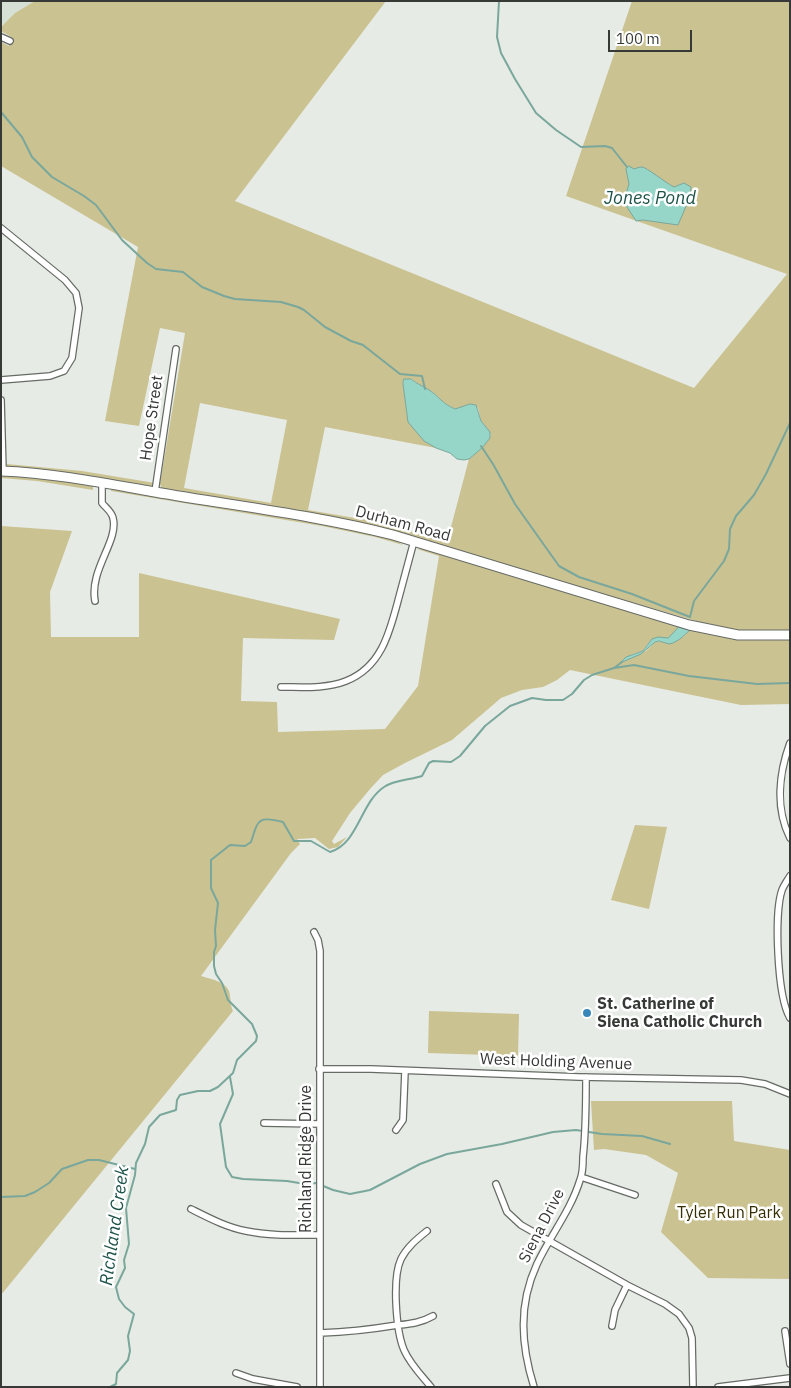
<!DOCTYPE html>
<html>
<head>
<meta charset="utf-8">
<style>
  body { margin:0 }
  #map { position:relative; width:791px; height:1388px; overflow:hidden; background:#e6ebe5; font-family:"IBM Plex Sans",sans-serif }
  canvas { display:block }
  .frame { position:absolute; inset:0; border:2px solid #373937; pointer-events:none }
  .scale { position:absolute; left:608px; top:30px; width:84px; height:22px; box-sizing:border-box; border:2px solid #373937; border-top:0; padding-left:6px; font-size:15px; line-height:18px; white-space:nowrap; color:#373937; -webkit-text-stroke:4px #fff; paint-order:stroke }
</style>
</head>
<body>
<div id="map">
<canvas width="791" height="1388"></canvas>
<div class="frame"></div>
<div class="scale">100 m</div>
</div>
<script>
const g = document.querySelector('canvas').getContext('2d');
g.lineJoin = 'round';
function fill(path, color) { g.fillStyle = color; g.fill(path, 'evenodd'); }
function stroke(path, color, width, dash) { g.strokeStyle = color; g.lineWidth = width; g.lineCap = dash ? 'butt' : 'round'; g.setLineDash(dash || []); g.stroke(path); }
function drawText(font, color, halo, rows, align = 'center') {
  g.font = font + ' "IBM Plex Sans",sans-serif'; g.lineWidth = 5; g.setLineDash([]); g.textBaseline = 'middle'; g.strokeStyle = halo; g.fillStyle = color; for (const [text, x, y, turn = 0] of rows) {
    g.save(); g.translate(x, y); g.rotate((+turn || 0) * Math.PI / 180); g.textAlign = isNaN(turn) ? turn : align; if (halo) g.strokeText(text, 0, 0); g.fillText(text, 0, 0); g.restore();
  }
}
const built = new Path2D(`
  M1 1H35L15 13 1 27Z`);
const green = new Path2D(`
  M35 1H386L235 201 694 388 787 274 566 196 632 1H790V631H739L720 628 379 528 162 489 160 484 185 333 160 328 139 426 105 421 138 247 1 166V42L9 46 13 38 1 31V27L15 13ZM403 379H412C417 384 423 386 429 390 440 397 441 403 455 409L470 404 478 408 481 421 491 435 482 448 469 459 447 542 379 522 308 510 325 427 436 448 407 416ZM200 403 287 420 271 503 184 488Z
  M7 464 82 471 155 483 152 486 104 479 14 469 7 466Z
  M1 474 43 477 93 486V490L37 481 1 478Z
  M111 489 348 528 393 539 403 545 375 537 322 526 111 491Z
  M1 526 72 531 50 592 51 637H139V573L340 619 334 640 243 638 241 701 277 702 278 732 385 729 418 686 439 556 417 549 426 548 528 578 758 639H790V704L741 705 570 670 557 680 543 687 522 690 501 698 452 740 405 763 383 775 370 789 350 813 332 841 334 844 347 837 338 847 329 849 315 838 297 839 300 844 291 853 201 976C210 979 225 981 229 991 231 998 230 1005 233 1011L1 1295ZM679 629 690 630 680 639 655 642 646 651 621 662 633 654 643 651C652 637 652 639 668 638Z
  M635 825 667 827 649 909 611 900Z
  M429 1011 519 1014 518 1056 428 1053Z
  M591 1101H732L734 1141 790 1150V1279L708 1278 661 1232 678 1173 646 1155 604 1149 594 1150Z`);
const water = new Path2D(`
  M629 166 634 169C637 168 639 167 642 167 646 167 666 183 674 187L684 183 691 187 690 197 678 225 643 220 636 221 627 207 626 194 629 184 626 169Z
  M404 379H411C417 384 423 386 429 390 440 397 441 403 455 409L470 404 476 405 481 421 490 432V438L482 448 469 459 464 460 457 459 450 453 436 448 424 441 408 422 403 384Z
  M679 627 690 630 680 639 673 643 669 644 659 641 655 642 641 654 620 663 626 657 643 651 652 639 658 637 668 638Z`);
const stream = new Path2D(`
  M499 1 497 37 501 53 515 79 536 113 556 130 581 147 605 146 612 148 627 167
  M1 112 22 137 32 157 52 177 84 196 96 205 122 240 147 263 156 269 183 272 202 287 224 296 235 299 281 302 298 307 304 310 325 327 351 341 363 345 400 374 422 376 425 389
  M481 446 493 464 515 504 559 566 579 577 632 594 690 617 694 601 724 561 729 549 730 529 736 516 754 495 766 474 790 423
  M614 668 622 662
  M230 1077 233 1094 220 1124 226 1167 232 1177 243 1179 287 1181 305 1184 316 1183 333 1190 350 1194 370 1190 420 1164 447 1154 502 1144 553 1132 576 1130 602 1134 642 1136 670 1144
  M1 1197 25 1196 35 1192 49 1183 62 1169 88 1160H99L135 1169
  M110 1387 116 1384 117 1373 128 1360 130 1351 128 1336 134 1314 125 1307 119 1299 116 1287 125 1268 124 1260 129 1244 126 1208 135 1175 136 1163 145 1144 149 1127 160 1115 176 1110 177 1100 180 1095 198 1091H210L218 1087 233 1073 237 1060 256 1041 257 1036 252 1024 228 1000 222 983 216 974 214 966V952L216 946 215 930 218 903 211 888V860L230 845 245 846 251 842C258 821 257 815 283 822L294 841H311L330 852C359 843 360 803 384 787 394 780 410 780 422 776L429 763 433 761 451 762 460 756 485 726 510 706 532 698 546 700H563L572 694 584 680 592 675 614 668 634 665 689 676 757 684 790 683`);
const street = new Path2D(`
  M1 37 10 41
  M1 228 65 280 76 293 79 308 72 358 64 371 50 376 1 380
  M1 400 3 471
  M155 492 176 349
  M95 601C89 570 119 541 113 518 112 512 106 508 102 503V482
  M281 687C302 687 326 689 346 681 382 667 390 631 399 597 404 579 409 560 414 541
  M790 743C779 773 775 808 790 838
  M790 876C787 881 784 885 782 890 774 913 777 996 790 1018
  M314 932 318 940 320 951V1387
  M319 1069H371L579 1077 741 1080 765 1084 790 1094
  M264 1123 320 1124
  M396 1130 403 1120 405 1071
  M581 1177 635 1195
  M496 1184 507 1212 521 1225 627 1285 665 1304 679 1314 689 1328 692 1338 693 1387
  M191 1209C209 1218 226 1227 246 1231 270 1236 295 1235 320 1235
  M427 1231C417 1239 407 1247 401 1259 392 1278 396 1331 404 1350 410 1364 421 1375 431 1387
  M612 1326 615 1310 627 1285
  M785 1331 790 1364
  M320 1333C344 1332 367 1330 391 1326 406 1324 419 1324 433 1316
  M236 1373 253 1379 297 1387
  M534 1387C521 1345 518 1305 537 1264 550 1236 571 1210 580 1180 583 1173 583 1164 583 1157 586 1130 586 1104 586 1077
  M718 1387 790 1378`);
const primary = new Path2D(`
  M1 471C53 473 104 483 155 492 235 506 315 515 393 535L689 625 738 635H790`);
const markers = [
  [587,1013,5,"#3887b9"]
];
const streetNames = [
  ["Hope Street",152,418,-82],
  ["Durham Road",403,524,15],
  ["West Holding Avenue",556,1062,2],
  ["Richland Ridge Drive",306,1159,-90],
  ["Siena Drive",542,1226,-63]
];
const poiNames = [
  ["St. Catherine of",597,1004],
  ["Siena Catholic Church",597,1022]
];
const parkNames = [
  ["Tyler Run Park",729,1213]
];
const waterNames = [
  ["Jones Pond",650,199],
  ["Richland Creek",115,1226,-82]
];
fill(built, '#d6e0d4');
fill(green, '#cbc291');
fill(water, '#96d6c8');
stroke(water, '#7aa79c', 1);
stroke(stream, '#7aa79c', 2);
stroke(street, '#666b65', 8);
stroke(primary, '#666b65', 11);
stroke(street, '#fff', 5.5);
stroke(primary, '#fff', 9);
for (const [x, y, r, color] of markers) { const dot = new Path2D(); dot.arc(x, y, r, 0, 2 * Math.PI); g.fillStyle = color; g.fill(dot); stroke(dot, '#fff', 2); }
drawText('16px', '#373937', '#fff', streetNames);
drawText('bold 16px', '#373937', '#fff', poiNames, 'left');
drawText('16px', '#362e04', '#fff', parkNames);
drawText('italic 18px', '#1d5349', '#fff', waterNames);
</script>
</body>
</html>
